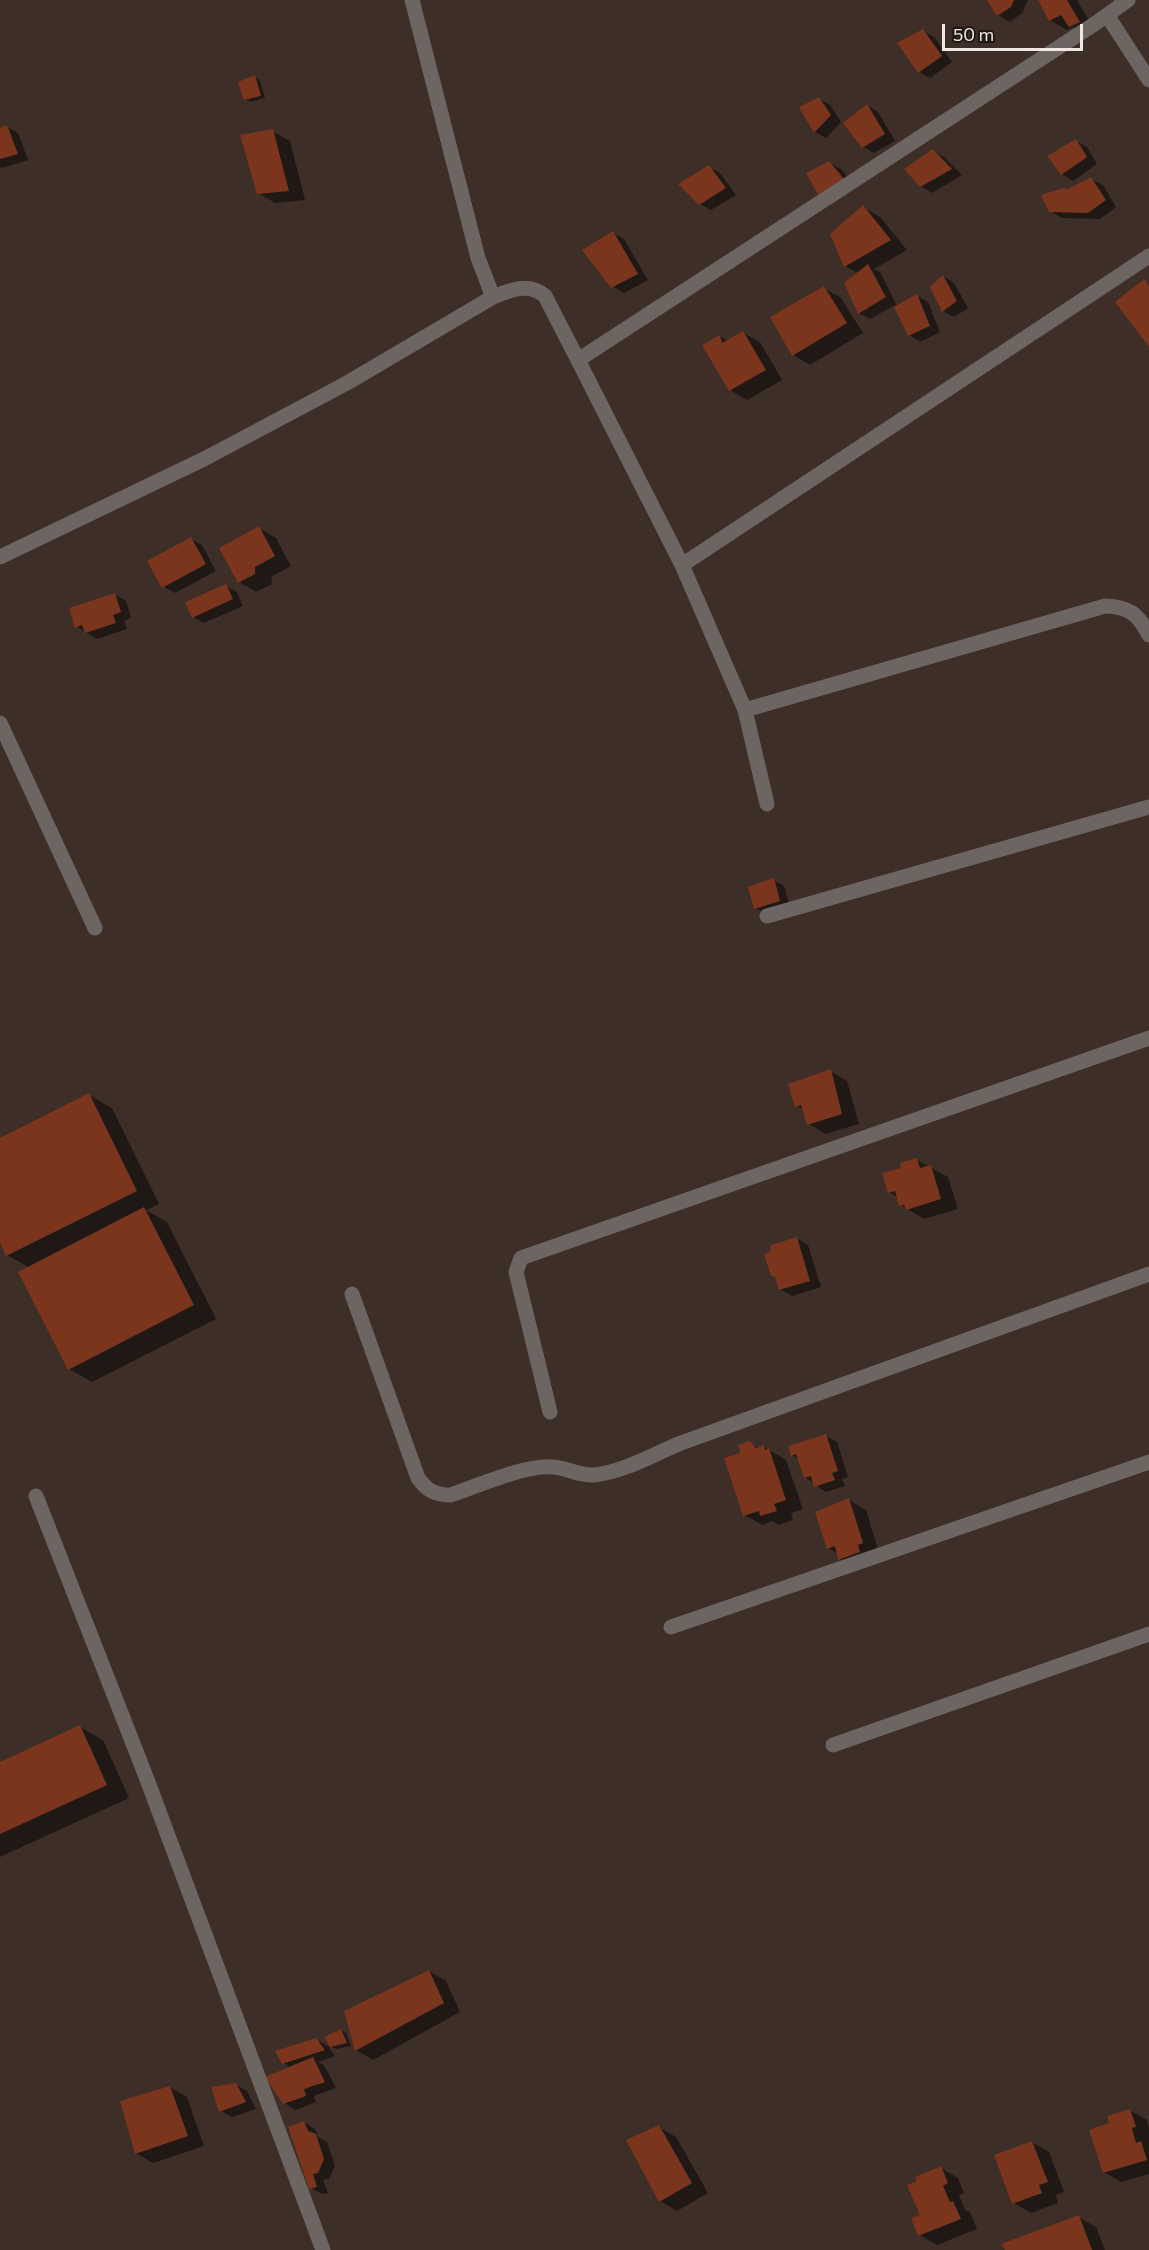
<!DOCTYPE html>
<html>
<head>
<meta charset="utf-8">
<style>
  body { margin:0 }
  #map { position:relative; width:1149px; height:2250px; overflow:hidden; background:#3d2e28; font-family:Commissioner,sans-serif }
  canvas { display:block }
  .scale { position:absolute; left:942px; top:24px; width:141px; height:27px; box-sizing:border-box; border:3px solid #f1e7e3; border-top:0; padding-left:8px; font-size:18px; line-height:21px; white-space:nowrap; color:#f1e7e3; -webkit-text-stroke:4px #1f1815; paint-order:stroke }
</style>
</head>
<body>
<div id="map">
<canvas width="1149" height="2250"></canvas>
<div class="scale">50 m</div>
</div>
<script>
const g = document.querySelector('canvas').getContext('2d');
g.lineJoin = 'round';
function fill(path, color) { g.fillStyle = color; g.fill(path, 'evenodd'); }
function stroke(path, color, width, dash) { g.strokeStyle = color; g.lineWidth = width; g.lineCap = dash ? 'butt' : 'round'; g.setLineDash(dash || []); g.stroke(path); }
const shadow = new Path2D(`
  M989 0H1028L1022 13 1010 22 998 15Z
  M1040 0H1077L1096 32 1088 36 1073 27 1067 30 1050 20Z
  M923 31 934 37 952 62 930 78 919 72Z
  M255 77 260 80 265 98 250 102 245 99Z
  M819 99 830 105 841 122 826 138 815 132 801 107Z
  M867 105 878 112 895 141 874 153 863 147Z
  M7 127 18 133 28 160 2 168 0 167V130Z
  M272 131 290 141 305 200 275 203 258 193Z
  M1076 141 1087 147 1097 164 1073 181 1062 174Z
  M933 150 944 157 962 175 932 193 921 186Z
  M829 163 841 169 855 186 830 200Z
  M709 167 720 173 736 195 711 210 700 204Z
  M1091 179 1103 185 1116 207 1100 219 1062 218 1050 211Z
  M863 207 880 217 907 250 874 269 880 272 897 306 917 296 928 302 940 332 920 342 909 335 895 305 870 319 859 313 858 273 845 266Z
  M613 233 624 239 648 280 624 293 612 286Z
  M943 276 954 283 968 308 954 317 943 311Z
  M824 288 841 298 863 333 810 365 793 355Z
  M743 333 760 342 782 380 747 400 730 390 720 336 728 341Z
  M259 528 276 538 291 566 271 577 272 584 256 592 239 582Z
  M191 539 202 545 216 571 175 593 164 587Z
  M226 586 237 592 243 606 204 623 193 617Z
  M114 594 126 601 131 618 124 621 127 629 97 639 77 627Z
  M773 880 784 886 790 907 767 914 756 908Z
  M830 1071 847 1081 859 1124 826 1134 809 1124 804 1110 797 1106Z
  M89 1095 112 1108 159 1204 146 1210 167 1222 216 1319 92 1382 69 1369 30 1268 7 1255 0 1240V1139Z
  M917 1160 948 1177 958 1209 924 1219 901 1205 897 1197 889 1192 903 1169Z
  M796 1238 808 1245 821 1287 792 1296 780 1289 777 1278 772 1275 771 1253Z
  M826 1436 837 1442 848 1477 842 1479 845 1486 826 1492 805 1477 800 1460 792 1455Z
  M749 1443 759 1448 764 1447 786 1460 803 1509 791 1513 793 1520 778 1525 772 1521 762 1525 745 1515 742 1454Z
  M849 1500 866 1510 879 1553 857 1568 840 1559 839 1554 828 1548Z
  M80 1727 103 1740 129 1798 0 1857V1763Z
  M429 1971 446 1981 460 2012 373 2060 356 2050Z
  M341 2030 346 2033 351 2046 336 2049 331 2046Z
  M316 2040 328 2046 335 2056 318 2062 324 2065 336 2088 314 2096 316 2102 296 2110 284 2103 291 2068 283 2063Z
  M235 2084 247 2091 256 2109 232 2117 221 2111Z
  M170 2087 187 2097 204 2146 153 2163 136 2153Z
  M1129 2110 1147 2120 1149 2128V2174L1121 2182 1104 2172 1111 2124Z
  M304 2122 315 2129 318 2137 327 2142 335 2166 329 2179 323 2180 328 2193 322 2194 311 2188Z
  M659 2127 676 2137 708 2193 677 2211 660 2201Z
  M1032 2142 1049 2152 1064 2192 1056 2195 1058 2203 1031 2213 1014 2203Z
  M941 2168 958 2178 964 2193 959 2195 965 2210 970 2212 977 2229 937 2245 920 2235 913 2219 922 2216 919 2182Z
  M1078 2217 1096 2227 1105 2250H1007Z`);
const building = new Path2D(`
  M987 0H1014L1011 7 997 16Z
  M1038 0H1067L1080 22 1069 27 1061 15 1049 21Z
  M923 29 942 56 918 73 897 43Z
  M255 75 261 96 244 100 238 82Z
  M819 97 831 115 814 133 799 107Z
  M867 104 885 134 862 148 843 123Z
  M7 125 18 154 0 159V128Z
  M273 129 289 191 257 194 240 135Z
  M1076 139 1087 157 1061 175 1047 156Z
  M933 149 952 169 920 187 904 169Z
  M829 161 845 180 818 195 806 173Z
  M709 165 726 188 699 205 678 184Z
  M1091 177 1106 200 1088 213 1049 212 1041 195 1063 188 1068 189Z
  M863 205 891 240 844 267 830 234Z
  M613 231 638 274 611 288 582 250Z
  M868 264 886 297 858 314 844 283Z
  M943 275 957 301 942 312 930 287Z
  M1144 279 1149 286V347L1115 302Z
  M824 286 847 323 792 356 770 317Z
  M917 294 930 326 908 336 894 307Z
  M743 331 766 370 729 391 702 345 720 335 722 343Z
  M259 526 275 556 255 567V574L238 583 219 548Z
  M191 537 206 564 162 588 147 561Z
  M226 584 233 599 192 618 185 602Z
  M115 593 121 612 113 615 116 623 85 633 82 625 75 628 69 608Z
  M774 878 780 901 754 909 748 887Z
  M831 1069 842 1114 807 1125 801 1105 795 1107 788 1084Z
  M89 1093 137 1191 6 1256 0 1243V1138Z
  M917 1158 920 1168 931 1165 941 1199 906 1210 904 1205 899 1206 895 1191 888 1193 882 1173 901 1168 900 1163Z
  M144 1207 194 1305 68 1370 18 1272Z
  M797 1237 810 1281 779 1290 775 1277 771 1276 764 1254 770 1252 771 1245Z
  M826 1434 838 1471 832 1473 835 1480 814 1487 811 1476 804 1478 796 1454 791 1456 788 1446Z
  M750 1441 756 1448 764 1445 765 1450 769 1448 786 1500 774 1504 777 1511 760 1516 759 1511 743 1516 724 1458 740 1453 738 1445Z
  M849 1498 863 1543 858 1545 860 1552 838 1560 835 1546 827 1549 815 1512Z
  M80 1725 107 1785 0 1834V1762Z
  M429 1970 444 2003 355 2051 344 2011Z
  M341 2029 347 2043 330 2047 324 2037Z
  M316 2038 325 2050 282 2064 275 2051Z
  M313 2057 325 2082 304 2089 306 2096 283 2104 265 2077Z
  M236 2083 246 2102 219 2112 211 2087Z
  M170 2086 188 2136 135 2154 120 2101Z
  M1130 2109 1136 2127 1132 2128 1136 2143 1141 2141 1147 2160 1103 2173 1089 2130 1109 2123 1107 2116Z
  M304 2121 308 2131 316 2134 324 2159 318 2173 313 2174 317 2187 309 2189 288 2127Z
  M659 2125 692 2183 659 2202 626 2140Z
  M1032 2141 1048 2182 1039 2185 1042 2193 1012 2204 994 2155Z
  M941 2166 948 2183 943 2186 950 2202 953 2201 961 2219 918 2236 911 2218 920 2215 907 2185 917 2181 915 2177Z
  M1079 2215 1092 2250H1005L1001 2244Z`);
const minor = new Path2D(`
  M412 0 478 258 493 297
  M1107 15 1149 80
  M0 557 204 459 347 383 493 297C510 290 529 282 545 296L578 360
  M682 565 1149 256
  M745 710 682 565 578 360 1096 23 1128 0
  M0 723 95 928
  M767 804 745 710 1105 606C1130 607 1138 614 1149 635
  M767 916 1149 807
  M352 1294 418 1478C427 1491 436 1495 451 1495 477 1486 527 1464 553 1467 567 1468 580 1476 594 1475 624 1472 654 1454 681 1443L1149 1274
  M550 1412 516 1272 521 1258 1149 1038
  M36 1496 145 1774 323 2250
  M671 1627 1149 1462
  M833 1745 1149 1634`);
fill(shadow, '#0007');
fill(building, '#7a351c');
stroke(minor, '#6d6562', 15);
</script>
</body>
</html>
